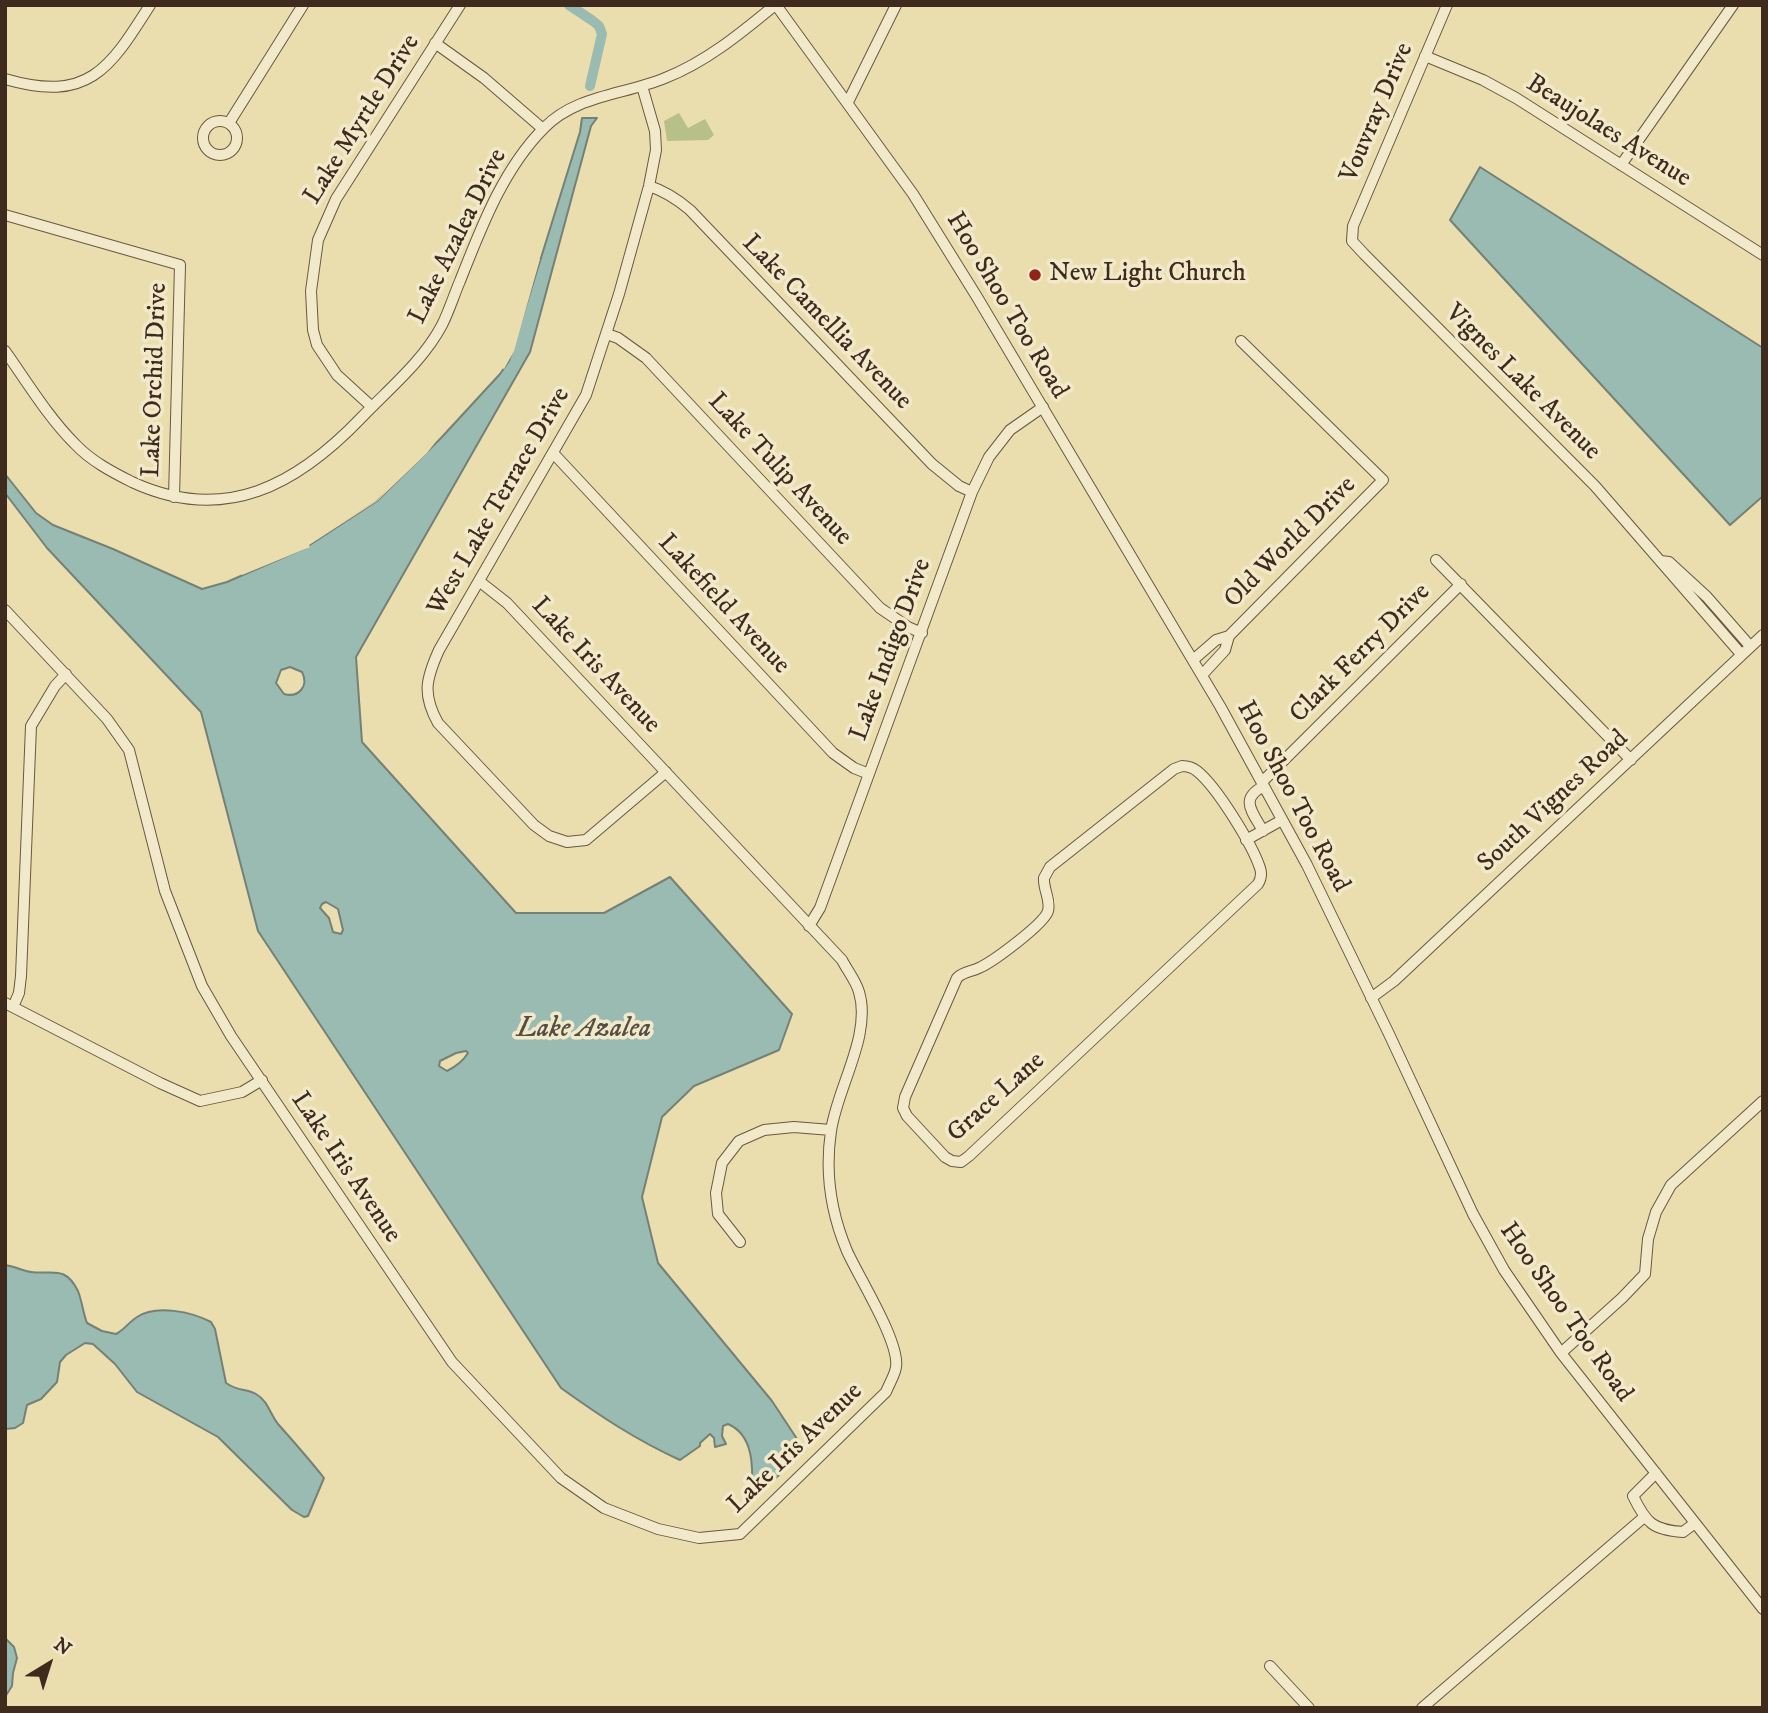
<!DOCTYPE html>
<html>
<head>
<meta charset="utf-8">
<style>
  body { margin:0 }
  #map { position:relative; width:1768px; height:1713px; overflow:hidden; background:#eaddae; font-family:"IM FELL DW Pica",serif }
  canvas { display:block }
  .frame { position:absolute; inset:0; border:7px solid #3e2b1e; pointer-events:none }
  .north { position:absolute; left:14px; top:1629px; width:70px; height:70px; -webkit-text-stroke:5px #f1e9ca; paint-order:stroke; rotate:38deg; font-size:19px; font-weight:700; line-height:28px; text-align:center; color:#3e2b1e }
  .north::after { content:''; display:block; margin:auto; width:24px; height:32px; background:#3e2b1e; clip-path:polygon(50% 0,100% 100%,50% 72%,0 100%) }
</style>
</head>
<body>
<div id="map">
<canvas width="1768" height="1713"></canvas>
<div class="frame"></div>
<div class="north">N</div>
</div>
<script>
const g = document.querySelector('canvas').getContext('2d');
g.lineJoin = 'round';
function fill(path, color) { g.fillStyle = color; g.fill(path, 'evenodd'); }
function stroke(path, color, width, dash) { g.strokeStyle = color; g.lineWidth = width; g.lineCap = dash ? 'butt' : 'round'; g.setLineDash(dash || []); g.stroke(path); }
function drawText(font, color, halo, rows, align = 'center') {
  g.font = font + ' "IM FELL DW Pica",serif'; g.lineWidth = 7; g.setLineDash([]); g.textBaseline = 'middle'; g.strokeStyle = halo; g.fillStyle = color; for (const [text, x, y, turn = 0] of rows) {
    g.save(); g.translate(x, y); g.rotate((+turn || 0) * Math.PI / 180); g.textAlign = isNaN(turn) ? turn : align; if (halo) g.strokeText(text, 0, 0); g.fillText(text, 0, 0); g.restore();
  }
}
const green = new Path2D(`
  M679 113 688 128 705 119 714 135 708 140 667 141 664 121Z`);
const water = new Path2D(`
  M582 118H597L591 126 530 352 356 657 362 742 516 913H604L670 877 792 1014 779 1050 694 1086 662 1117 642 1197 658 1263 772 1401 805 1451 766 1487 752 1492C753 1468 754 1435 728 1424L723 1426 722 1436 726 1444 715 1447 714 1438 710 1434 700 1443V1446L680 1460C636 1440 600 1416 561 1388L258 931 201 712 47 548 5 493V474L36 513 53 525 113 549 202 589 227 582 305 548 377 501 441 438 500 374 509 361 580 132ZM290 667 302 672C309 686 299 698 284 694L276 683 281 670ZM326 902 338 909 343 930 341 934 333 932 329 918 320 908 322 904ZM466 1051 468 1053C463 1061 455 1067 447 1071L439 1066 440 1061 456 1053Z
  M1480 167 1763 348V496L1730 525 1450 220Z
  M5 1265C14 1266 23 1271 31 1272 53 1275 65 1265 78 1291 82 1301 83 1313 87 1323L102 1331 116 1334C124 1330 129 1322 137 1317 156 1304 192 1312 211 1322L215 1329 226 1383C239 1392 246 1388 256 1394 268 1401 270 1414 278 1424 294 1442 309 1459 324 1478L308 1516 304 1517 292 1510 218 1437 137 1392 115 1364 93 1344 85 1343 66 1355 60 1362 57 1382 41 1399 27 1405 23 1423 15 1428 5 1429Z
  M5 1638 14 1647 17 1658 13 1673 12 1686 5 1697Z`);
const pier = new Path2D(`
  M538 258 540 259 514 351 504 369 502 368 507 360 524 299Z
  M435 438 437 440 427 453 377 501 309 545 310 547 242 575 241 573 304 546 377 500Z`);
const canal = new Path2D(`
  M569 5 593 21 599 26 602 34 590 86`);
const minor = new Path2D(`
  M776 5 913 194 977 297 1220 706 1307 865 1389 1034 1473 1214 1504 1270 1561 1353 1763 1609
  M1447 5 1353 226 1352 241 1364 254 1595 486 1741 654
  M435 43 484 78 543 129
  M1425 56 1483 80 1516 98 1763 255
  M5 79C88 103 109 70 150 5
  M642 86 655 131 656 150 649 186 619 294 586 395 439 650C426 679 422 694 438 723L534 825 549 836 567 842 586 840 666 772
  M848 102 896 5
  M203 138a17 17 0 1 1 34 0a17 17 0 1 1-34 0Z
  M229 123 303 5
  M1621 165 1733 5
  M649 186C665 191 677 199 690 210L932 464 959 486 972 492
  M5 215 180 265 174 497
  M607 334 618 338 646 358 880 608 908 627 922 633
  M5 351C27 382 48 417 75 444 91 461 112 472 132 482 225 525 297 485 362 417 390 388 423 361 442 325 449 311 454 295 460 281 481 228 503 169 544 128 576 95 624 95 665 78 706 62 741 33 775 5
  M372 407 337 375 317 345 313 330 311 291 318 240 336 199 460 5
  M554 454 833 753 854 768 869 774
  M1436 560 1631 760
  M1661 561 1669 562 1707 597 1750 646
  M5 610 107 719 129 750 165 891 202 986 231 1036 452 1362 561 1478 604 1508 658 1529 699 1538 740 1534 886 1392C889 1384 895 1375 896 1367 900 1342 858 1276 847 1251 831 1213 825 1171 831 1131 837 1088 872 1035 859 992 856 981 847 970 842 960L507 603 479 581
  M1193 660 1216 640 1229 636
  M1202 675 1225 650 1229 636 1383 480 1241 341
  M1182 766C1188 766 1192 767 1197 771 1217 787 1252 844 1260 868 1262 874 1261 879 1258 884L969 1156 961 1162 952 1161 945 1157 907 1116 903 1108 905 1097 957 978C964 971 972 972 981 967 995 960 1044 924 1048 911 1051 900 1043 889 1044 878L1050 867 1174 769Z
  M1262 782 1461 584
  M1263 831C1252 811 1239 799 1264 786
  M1246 840 1282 820
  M809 926 820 908 972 492 989 457 1010 430 1043 407
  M1371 998 1394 981 1763 635
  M5 1003 160 1083 200 1101 242 1092 262 1080
  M13 1007 19 993 21 976 31 726 55 686 66 674
  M740 1242 718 1214 716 1193 722 1163 739 1141 764 1130 794 1127 831 1130
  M1561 1353 1622 1298 1645 1274 1648 1239 1656 1212 1671 1185 1763 1101
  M1656 1473 1633 1496C1646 1523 1653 1530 1683 1532L1695 1523
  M1270 1666 1309 1708
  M1422 1708 1643 1518`);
const markers = [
  [1035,275,7,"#8f2418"]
];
const streetNames = [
  ["Vouvray Drive",1378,113,-67],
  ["Lake Myrtle Drive",363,120,-58],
  ["Beaujolaes Avenue",1608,132,32],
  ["Lake Azalea Drive",459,237,-64],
  ["Hoo Shoo Too Road",1006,306,59],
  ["Lake Camellia Avenue",826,323,46],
  ["Lake Orchid Drive",156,380,-88],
  ["Vignes Lake Avenue",1522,383,45],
  ["Lake Tulip Avenue",779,470,47],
  ["West Lake Terrace Drive",500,502,-60],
  ["Old World Drive",1291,543,-45],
  ["Lakefield Avenue",723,605,47],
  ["Lake Indigo Drive",892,650,-70],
  ["Clark Ferry Drive",1361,654,-45],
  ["Lake Iris Avenue",595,666,47],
  ["Hoo Shoo Too Road",1292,797,62],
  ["South Vignes Road",1554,802,-43],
  ["Grace Lane",997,1098,-42],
  ["Lake Iris Avenue",345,1168,56],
  ["Hoo Shoo Too Road",1565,1313,55],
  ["Lake Iris Avenue",796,1449,-44]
];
const poiNames = [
  ["New Light Church",1049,275]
];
const waterNames = [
  ["Lake Azalea",584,1030]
];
fill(green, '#b8c089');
fill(water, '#99bbb1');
stroke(water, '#758176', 2);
fill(pier, '#eaddae');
stroke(canal, '#99bbb1', 10);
stroke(minor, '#695842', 12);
stroke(minor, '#f1e9ca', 10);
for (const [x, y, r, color] of markers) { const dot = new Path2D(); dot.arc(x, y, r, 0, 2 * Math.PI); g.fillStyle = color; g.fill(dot); stroke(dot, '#f1e9ca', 2.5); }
drawText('26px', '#3e2b1e', '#f1e9ca', streetNames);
drawText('26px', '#3e2b1e', '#f1e9ca', poiNames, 'left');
drawText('italic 28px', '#554f43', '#f1e9ca', waterNames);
</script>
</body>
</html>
